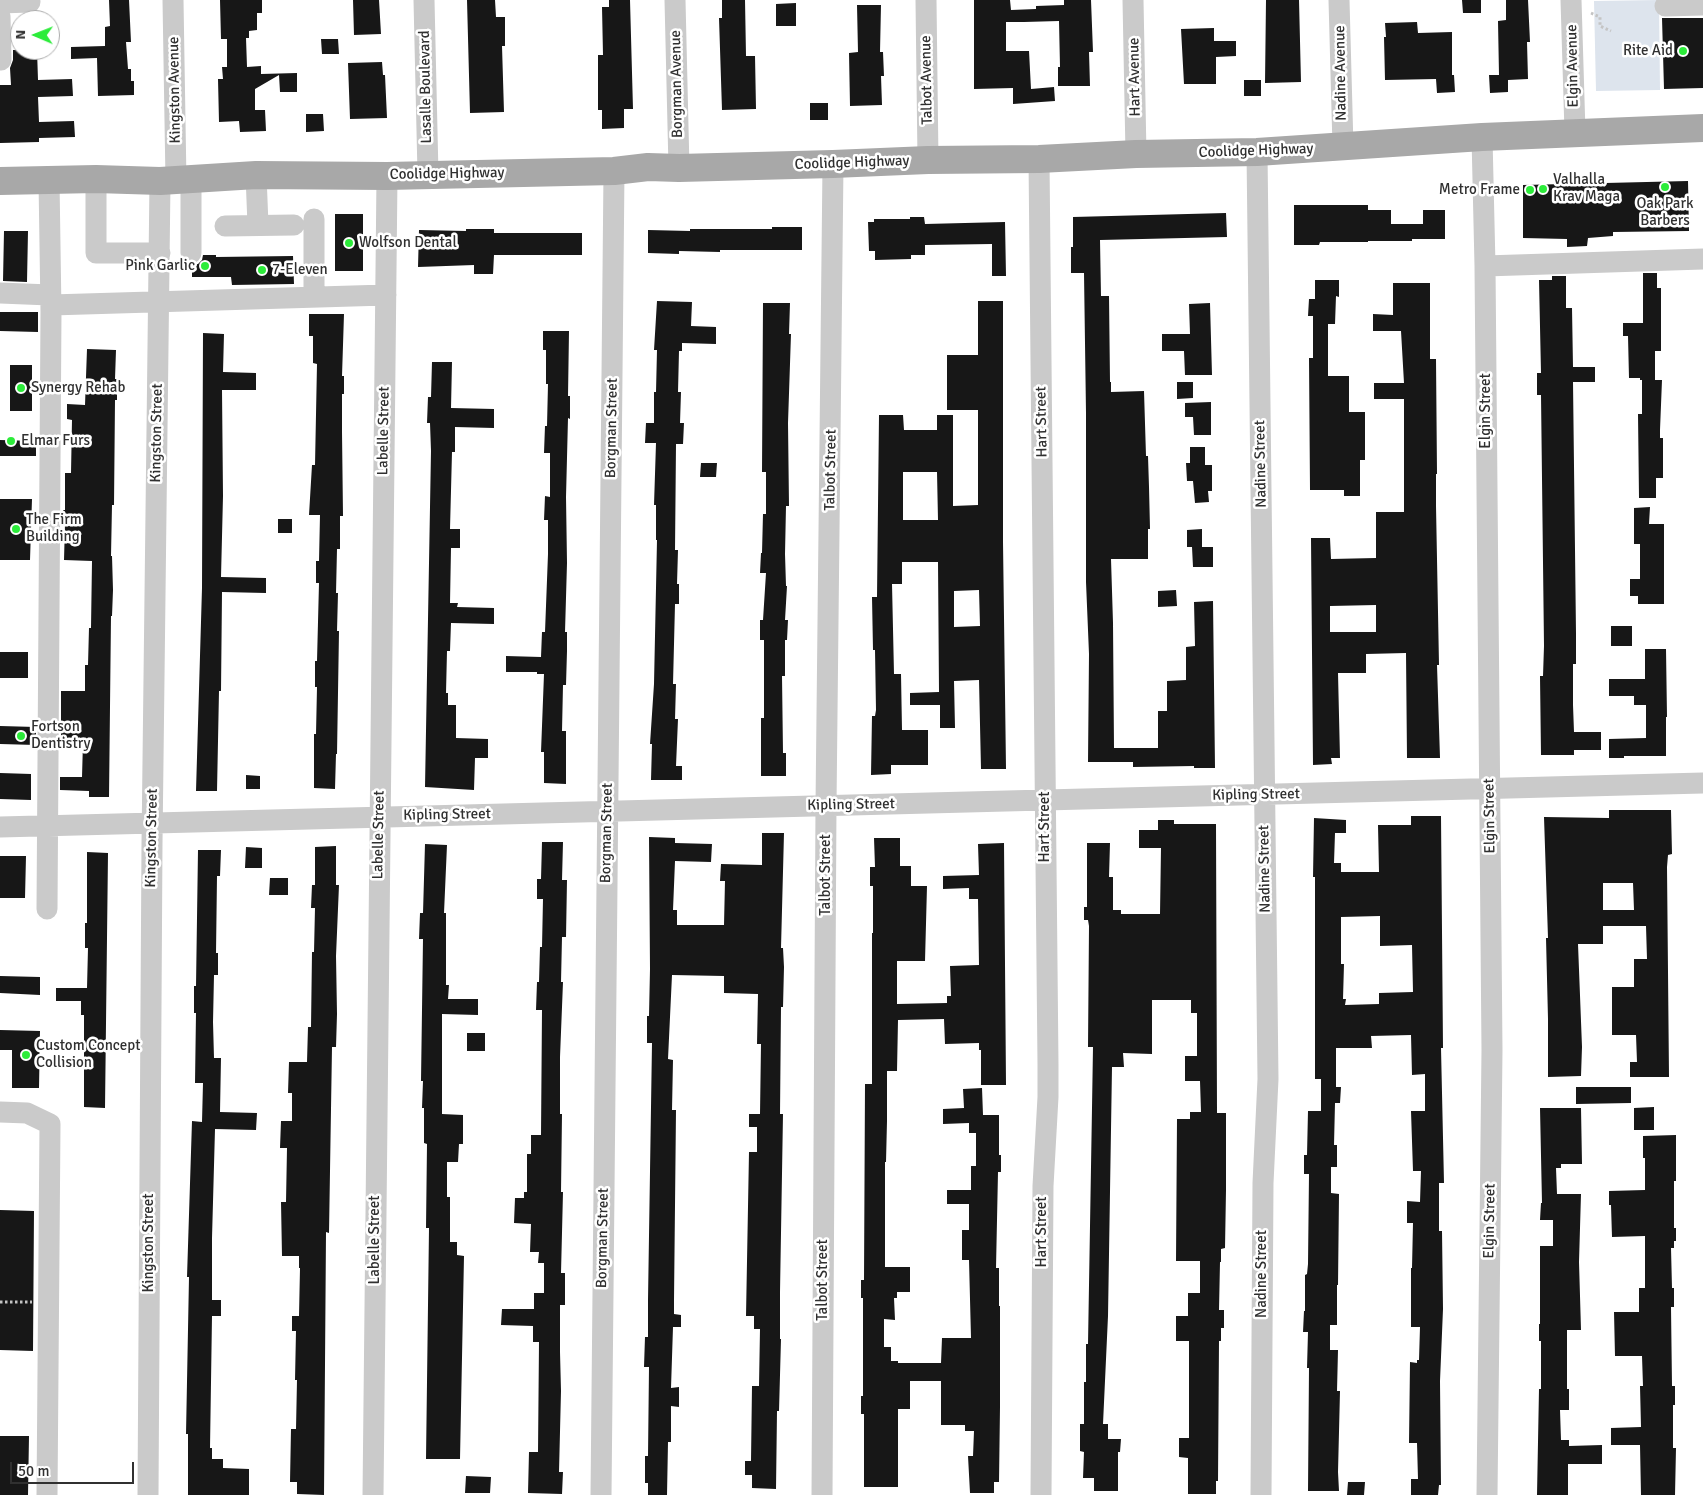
<!DOCTYPE html>
<html>
<head>
<meta charset="utf-8">
<style>
  body { margin:0 }
  #map { position:relative; width:1703px; height:1495px; overflow:hidden; background:#fff; font-family:Signika,sans-serif }
  canvas { display:block }
  .north { position:absolute; left:10px; top:10px; width:50px; height:50px; box-sizing:border-box; background:#fff; border:1px solid #acacac; border-radius:50%; rotate:271deg; font-size:14px; font-weight:700; line-height:20px; text-align:center; color:#303030 }
  .north::after { content:''; display:block; margin:auto; width:18px; height:22px; background:#2cec3a; clip-path:polygon(50% 0,100% 100%,50% 72%,0 100%) }
  .scale { position:absolute; left:10px; top:1462px; width:124px; height:22px; box-sizing:border-box; border:2px solid #303030; border-top:0; padding-left:6px; font-size:15px; line-height:18px; white-space:nowrap; color:#303030; -webkit-text-stroke:4px #fff; paint-order:stroke }
</style>
</head>
<body>
<div id="map">
<canvas width="1703" height="1495"></canvas>
<div class="north">N</div>
<div class="scale">50 m</div>
</div>
<script>
const g = document.querySelector('canvas').getContext('2d');
g.lineJoin = 'round';
function fill(path, color) { g.fillStyle = color; g.fill(path, 'evenodd'); }
function stroke(path, color, width, dash) { g.strokeStyle = color; g.lineWidth = width; g.lineCap = dash ? 'butt' : 'round'; g.setLineDash(dash || []); g.stroke(path); }
function drawText(font, color, halo, rows, align = 'center') {
  g.font = font + ' Signika,sans-serif'; g.lineWidth = 5; g.setLineDash([]); g.textBaseline = 'middle'; g.strokeStyle = halo; g.fillStyle = color; for (const [text, x, y, turn = 0] of rows) {
    g.save(); g.translate(x, y); g.rotate((+turn || 0) * Math.PI / 180); g.textAlign = isNaN(turn) ? turn : align; if (halo) g.strokeText(text, 0, 0); g.fillText(text, 0, 0); g.restore();
  }
}
const green = new Path2D(`
  M1659 0 1660 90 1596 91 1594 1Z`);
const building = new Path2D(`
  M109 0H129L131 42H126L128 69H131V81H134V95L98 96 97 58 71 59V47L105 46V27L110 26Z
  M220 0H262V13H257V30L249 31V38H246L247 67 261 66V74L297 73V92H280L279 75 255 89V110H265L266 131 240 132 239 121 219 122 218 79H223L222 67H227V39H221Z
  M353 0H379L381 34 354 35Z
  M467 0H495L496 17H505V46H502L504 112 470 113Z
  M609 0H630L633 109H624V128L602 129V110H598V55H603L602 7H609Z
  M722 0H745L746 56H755L756 109 722 110 719 18H722Z
  M974 0H1010L1011 10 1036 9V6L1064 5V0H1091L1093 52H1089L1090 86H1058V67H1060L1059 21 1024 22H1006V51H1029L1031 89 1054 87 1055 101 1013 104V88L974 89Z
  M1266 0H1299L1301 82 1265 83Z
  M1462 0H1481V13H1463Z
  M1506 0H1528L1530 42H1527L1528 79 1508 80V92L1490 93 1489 75H1499L1498 21 1506 20Z
  M796 3V26H776V4Z
  M857 5H881L880 52H883L884 76H881L882 105 850 106 849 53 858 52Z
  M1662 18H1703V88L1664 89Z
  M1417 22 1418 33 1452 32V75H1454L1455 92 1437 93 1436 79 1385 80 1384 37H1386L1385 23Z
  M1214 28V41H1236V56L1216 57V84H1184L1181 29Z
  M321 39H338L339 54H322Z
  M13 50H37L38 80 72 79 73 96 38 97 39 122 74 121 75 137 39 138V142L0 143V85H11L10 68 13 60Z
  M382 62 383 75H385L387 118 350 119 348 63Z
  M1244 80H1261V96H1244Z
  M810 103H828V120H810Z
  M306 114H323L324 131 306 132Z
  M1688 181 1689 231 1613 232V236L1588 238 1587 246 1567 247V239L1523 238V185Z
  M1294 205H1368V210H1391V224H1423V210H1445V239H1412V241H1368V242H1320L1319 245H1294Z
  M1226 213 1227 237 1100 240 1101 296H1109L1110 382H1111V392L1144 391 1146 456H1148L1149 487 1150 529H1148V559H1111L1113 623 1114 748H1158V711H1167V681L1186 680V647L1195 646 1194 602 1213 601 1215 768H1194V766L1133 767V762H1088L1089 654 1086 582V413L1084 273H1071V247H1073V217Z
  M335 214H363V271H335Z
  M910 217H924L925 224 1005 222 1006 276H992V244L925 245V255H911V259L875 260V251H869L868 222H874V219H910Z
  M772 227H802V250H720V252L679 251V254L648 253V230L690 231V229H772Z
  M466 229H494V233H582V255H494L493 274H474V265L418 267 419 230 466 231Z
  M4 231H28L27 282 3 281Z
  M203 255H216V257L293 256 294 284 232 285 231 277H192V265L198 264 202 260Z
  M1643 273H1657V288H1661V351H1655V380H1662L1660 430V438H1663V478H1656V498H1639L1638 414H1642V380H1640V378H1629L1628 336H1623V323H1643Z
  M1552 276H1566V308H1572L1573 367H1595V382H1573L1576 634V664H1573V705L1574 732H1601V750H1574V755H1541L1540 676H1543L1544 646 1541 395H1537V373H1541L1539 280H1552Z
  M1315 280H1339V297L1336 296 1335 324H1328V376H1349V412H1365V460H1360V496H1344V490H1310L1309 358H1313V316H1308L1309 299H1315Z
  M1393 283H1430V359H1436L1437 474H1436V506L1439 665H1437L1440 758H1407L1406 653 1366 654V673H1338L1340 758H1331L1332 764 1313 765 1311 538H1330L1331 559 1376 558V512H1404V399H1374V383H1404L1401 331H1373V314L1393 315ZM1376 605V632H1330V606Z
  M657 301 692 302 691 326 716 327V344L682 343V351H679L678 392H681L680 423H684L683 444H676L675 550H678L677 584H679V604H675L673 684H676L675 719H678L676 766H682V780H651L652 744H650L654 684 657 540H656V505H654L656 443H645L646 423H654V392H656L657 350H654Z
  M978 301H1003V542L1006 769H981L979 680 954 681 955 728H940V705H910V693L939 692 938 562H902V584H892L894 674H901L902 730H928V765H891V774L871 775 872 716H875L876 710 875 650H873L872 597H877L879 415H903L904 430H937V415H953V506L978 505V410H947V355H978ZM903 472H937L938 520H903ZM979 590 980 626 954 627V591Z
  M763 303H790L789 334H791L788 423 789 506H786L785 554 786 586H787L785 620H788L787 640H785V676H782L783 753H786V776H761V718H764V640H760V620H763L766 573H760L761 553H762L763 514H766V472H762Z
  M1210 303 1212 375H1185L1184 351H1162V334H1190L1189 304Z
  M0 312H38V332L0 331Z
  M309 314H344L342 376H344V394H342V432L343 516H340V549H337L336 593H338L337 631H339L337 754H336L335 789 314 788V734H316L317 687H315V661H317L319 583H316V561H319L320 515H309L312 465H315L317 364 313 363V336H309Z
  M543 331H569L568 396H570V419L568 418 566 497 567 563 565 632H567V651L566 685H563L562 731H566V784L544 783V752H541L544 674H537V672H506V656L541 657 542 632H545L548 554V520H544L545 496 550 497V453H544L545 426H547L548 384H546V350H543Z
  M203 333 224 334 223 372 256 373V390H222L223 496 221 577 266 578V593L222 592 221 691H219L217 791H196L202 588Z
  M87 349 116 350 115 379H117V400H115L114 505H112L111 556H112L113 590 112 616H111L109 797H89V791L60 790V777H82L83 742H61V691H85V665H88L89 628H91L92 561 64 560 65 524H63V510H65V473H71L72 420 67 419V404L85 405Z
  M432 362H452L451 408 494 409V428L455 427V452H452L450 529H460V548H451L450 603H458L457 607 494 608V624L451 623 450 651H447L446 693H448V705H456V738L488 739V758H475L474 790 425 787 431 451 430 423H427L428 397H431Z
  M10 365H32V411H10Z
  M1177 382H1193V398L1177 399Z
  M1211 402V435H1194L1193 417H1185V403Z
  M0 440 36 441V456H0Z
  M1190 447H1205V465H1212V491H1208L1209 502 1195 503 1193 481H1187L1186 463H1190Z
  M701 463H717L716 477H700Z
  M0 499H32L30 560H0Z
  M1650 507 1649 524H1664V604H1638V596H1630V579H1640V544H1634V508Z
  M278 519H292V533H278Z
  M1202 529V547H1187V530Z
  M1192 547H1213V567H1193Z
  M1176 590 1177 606 1158 607V591Z
  M1611 626H1632V646H1611Z
  M1645 649H1666L1667 717H1666V756H1624V758H1609V739L1646 738V705H1634V696H1609V679H1645Z
  M0 652H28V678H0Z
  M0 726 36 727V745L0 744Z
  M0 773 31 774V800L0 799Z
  M246 775 260 776V789H246Z
  M1609 810H1671L1672 854 1668 855 1667 867 1669 1077H1630V1062H1637L1636 1035H1612V987H1634V959H1647L1646 926H1603V944H1578L1582 1047 1581 1076 1548 1077V1019L1546 938H1548L1544 817 1609 818ZM1603 883H1633L1634 910H1603Z
  M1411 816H1441L1443 1048H1441L1444 1183H1439V1231H1442L1443 1309 1440 1381 1441 1485H1439L1438 1495H1411V1479H1418L1417 1443H1409L1410 1362 1417 1363V1360H1419L1420 1327H1411V1268H1412L1413 1223H1407V1201L1420 1202 1421 1171H1413L1411 1111H1425V1074L1412 1075 1411 1035 1371 1036 1372 1048H1336V1087H1341L1340 1103H1335L1334 1145H1337V1167H1331V1193L1339 1194 1338 1285H1337V1325H1330V1350H1338L1337 1391H1340L1338 1472 1339 1491H1308L1309 1368H1307L1308 1332H1303L1304 1311H1305V1275L1307 1274 1308 1264 1309 1174H1304V1155H1307L1308 1111H1321V1079H1315V877H1313L1314 818 1346 820V833H1335L1334 863H1341V872H1379L1378 825H1411ZM1380 916V946L1412 945 1413 992 1379 993V1004L1345 1005 1346 999H1343L1344 964H1341V917Z
  M1158 820H1174V824H1216L1217 1113H1226V1190L1225 1248 1221 1249V1262H1220L1219 1310H1224V1328H1221V1341H1219L1218 1481H1216V1494H1188V1458L1179 1457V1438H1189V1341H1176V1316H1188V1293H1200V1261H1176L1177 1119H1190V1112H1201L1200 1081H1185V1056H1197V1013H1191V1000H1152V1054L1123 1053 1124 1067H1112L1108 1316 1103 1424H1108V1439H1121L1120 1452H1118V1491H1094V1478H1083L1084 1452 1080 1451V1424H1084V1382H1086V1344H1088L1092 1108 1093 1047H1088L1089 926 1088 920H1084V907H1087V843H1110L1109 877H1113V910H1121V914H1160L1161 848H1139V830H1158Z
  M762 833H784L781 948H783L784 967 783 1007H781L780 1114H783L780 1292V1339H781L779 1411H777L776 1489 752 1488V1475H745V1461H751L752 1386H759L760 1329H754V1316H746L749 1152H757V1127H749V1114H760L761 1044H757L758 994 724 993V976L672 975 668 1059 673 1060 672 1110H676L674 1300V1314L681 1315V1327H673L671 1388 679 1387V1407L671 1406V1442H668L667 1495H648V1483H645V1456H648L649 1367H644L645 1337H648V1300L652 1043H647V1016H649L650 969 649 837 675 838V843L712 844 711 862 675 861 673 910H677V925H724L725 881H720L721 864 762 865Z
  M874 838H900V866H911V886H927L925 961H897V1004L947 1003V996H951L950 966 979 965 978 899H969V888L943 889V876L979 875 978 844 1004 843 1006 1085H981V1050H979V1043L945 1044 944 1019 898 1020 897 1071H887V1121L886 1162H885V1267H910V1292H897V1298H894L895 1320 884 1319V1347H891V1361H898V1363H941L942 1338H971L969 1260H962V1230H969V1204H947V1190H971V1166H976V1133H969V1123L943 1124V1109L964 1108 963 1089 982 1088 983 1115H999V1155H1001V1172H998L996 1268H999V1306H1000V1407L999 1482H994V1493H970L968 1456H973L974 1431H965V1425H941V1381H910V1409H898V1487H864V1414H861V1396H863V1298H861V1280H864L865 1084H872V933H873V886H870V867H875Z
  M542 842H563L562 880H567L566 937H562L561 982H563L560 1057V1114H562L561 1192H563L561 1273H565V1305H560V1352L561 1391 559 1472H563L562 1494 528 1493 529 1452H538L539 1342H533V1326L501 1325 502 1309H534V1293H544V1263H538L539 1252H530L531 1224 514 1223 515 1198H524V1192H527V1154H531V1135H541L542 1010H536L537 982H539L540 947H542L543 899H537V879H541Z
  M425 844 447 845 444 913H446V985H449L448 999H478V1015L442 1014V1114L463 1115V1144H459L458 1162H447V1197H450V1242H457V1255L464 1256 460 1459H426L429 1228H426L427 1144 424 1143V1108H422L423 1081H421L423 939H419L420 913H423Z
  M336 846V885H339L336 956 337 1014 336 1047H332L329 1233 326 1232 324 1495 297 1494V1482H290L291 1429H296L297 1380H295L296 1331H292V1316H299L300 1268H299V1256H282L281 1202H286L287 1148H280L281 1121H292V1093H288L289 1062H307L308 1027H311L312 952H314L315 908H311L312 885H315V847Z
  M246 847 262 848V868H245Z
  M198 850H221L220 876H217L216 953H218V975H214L213 1022 214 1058H221L220 1112 257 1113 256 1130 215 1129 212 1238V1300H221V1316H212L210 1448H212V1459H223V1468L249 1469V1495H188V1434H186L189 1277H187L192 1121 202 1122 203 1083H195L196 1013H194V986H196Z
  M87 852 108 853 105 1108 84 1107V1015H81V1001H56V988H87L88 948H85V923H87Z
  M0 856H26L25 898H0Z
  M270 878H288V895H269Z
  M0 976 40 977V995L0 993Z
  M0 1030 40 1031 39 1088H12V1050H0Z
  M467 1033H485V1051H467Z
  M1576 1087H1631V1103L1576 1104Z
  M1654 1107V1130H1634V1108Z
  M1540 1108H1581L1582 1164H1561V1168H1556L1557 1194H1581L1579 1262 1581 1330H1567V1389H1569V1410H1560L1561 1440H1569V1446L1602 1445V1464H1568V1495H1537L1539 1389H1541V1341H1539V1324H1540V1246H1553V1220H1540L1541 1203H1542Z
  M1676 1135V1181H1674V1228H1676V1241H1674V1248H1671L1672 1288H1674V1307H1671L1672 1386H1675V1405H1673V1448H1676L1675 1495H1641L1640 1445H1611V1428L1641 1427 1640 1386H1643L1642 1356H1615L1614 1312H1639V1288H1645V1236L1612 1237 1611 1205H1609V1191L1645 1190V1158H1643V1136Z
  M0 1210 34 1211 33 1351 0 1350Z
  M0 1436H29L28 1495H0Z
  M466 1476 491 1477 490 1493H465Z
  M1348 1482H1365L1364 1495H1347Z`);
const path = new Path2D(`
  M1591 13 1600 17V26L1611 31
  M0 1302H32`);
const minor = new Path2D(`
  M173 0 176 181
  M424 0 428 174
  M675 0 679 168
  M926 0 928 160
  M1133 0 1136 154
  M1339 0 1343 147
  M1571 0 1575 132
  M0 3 30 2
  M1665 6 1703 5
  M0 16 1 60H0
  M1482 137 1485 266 1492 1050 1487 1495
  M1257 152 1268 1079 1263 1183 1261 1495
  M1039 159 1048 1065V1097L1043 1186 1041 1495
  M256 175 258 225
  M96 179V253H160
  M191 180V253
  M225 226 294 225
  M1485 266 1703 259
  M0 293 50 295
  M314 297V219
  M51 305 386 295
  M0 827 1703 783
  M47 909 51 312 49 180
  M0 1112 27 1113 50 1124 47 1495
  M148 1495 152 843 160 181
  M373 1495 387 176
  M601 1495 614 171
  M822 1495 826 805 833 164`);
const major = new Path2D(`
  M0 181 96 179 160 181 256 175 387 176 614 171 648 167 679 168 833 164 928 160 1039 159 1136 154 1257 152 1482 137 1703 128`);
const markers = [
  [1683,51,5,"#2cec3a"],
  [1665,187,5,"#2cec3a"],
  [1543,189,5,"#2cec3a"],
  [1530,190,5,"#2cec3a"],
  [349,243,5,"#2cec3a"],
  [205,266,5,"#2cec3a"],
  [262,270,5,"#2cec3a"],
  [21,388,5,"#2cec3a"],
  [11,441,5,"#2cec3a"],
  [16,529,5,"#2cec3a"],
  [21,736,5,"#2cec3a"],
  [26,1055,5,"#2cec3a"]
];
const poiNames = [
  ["Rite Aid",1673,51,"right"],
  ["Valhalla",1553,180],
  ["Krav Maga",1553,197],
  ["Metro Frame",1520,190,"right"],
  ["Oak Park",1665,204,"center"],
  ["Barbers",1665,221,"center"],
  ["Wolfson Dental",359,243],
  ["Pink Garlic",195,266,"right"],
  ["7-Eleven",272,270],
  ["Synergy Rehab",31,388],
  ["Elmar Furs",21,441],
  ["The Firm",26,520],
  ["Building",26,537],
  ["Fortson",31,727],
  ["Dentistry",31,744],
  ["Custom Concept",36,1046],
  ["Collision",36,1063]
];
const streetNames = [
  ["Elgin Avenue",1573,66,-91],
  ["Nadine Avenue",1341,73,-91],
  ["Hart Avenue",1135,77,-91],
  ["Talbot Avenue",927,80,-91],
  ["Borgman Avenue",677,84,-91],
  ["Lasalle Boulevard",426,87,-91],
  ["Kingston Avenue",175,90,-91],
  ["Coolidge Highway",1256,151,-2],
  ["Coolidge Highway",852,163,-2],
  ["Coolidge Highway",447,174,-1],
  ["Elgin Street",1486,411,-90],
  ["Hart Street",1042,422,-91],
  ["Borgman Street",612,428,-89],
  ["Labelle Street",384,431,-89],
  ["Kingston Street",157,433,-89],
  ["Nadine Street",1261,464,-91],
  ["Talbot Street",831,470,-89],
  ["Kipling Street",1256,795,-1],
  ["Kipling Street",851,805,-1],
  ["Kipling Street",447,815,-1],
  ["Elgin Street",1490,816,-91],
  ["Hart Street",1045,827,-90],
  ["Borgman Street",607,833,-89],
  ["Labelle Street",379,835,-89],
  ["Kingston Street",152,838,-89],
  ["Nadine Street",1265,869,-91],
  ["Talbot Street",826,875,-90],
  ["Elgin Street",1490,1221,-89],
  ["Hart Street",1042,1232,-90],
  ["Borgman Street",603,1238,-89],
  ["Labelle Street",375,1240,-90],
  ["Kingston Street",149,1243,-90],
  ["Nadine Street",1262,1274,-90],
  ["Talbot Street",823,1280,-90]
];
fill(green, '#dde4ed');
fill(building, '#171717');
stroke(path, '#c4c4c4', 3, [2.5, 2.5]);
stroke(minor, '#cacaca', 21);
stroke(major, '#a8a8a8', 28);
for (const [x, y, r, color] of markers) { const dot = new Path2D(); dot.arc(x, y, r, 0, 2 * Math.PI); g.fillStyle = color; g.fill(dot); stroke(dot, '#fff', 2); }
drawText('15px', '#303030', '#fff', poiNames, 'left');
drawText('15px', '#303030', '#fff', streetNames);
</script>
</body>
</html>
